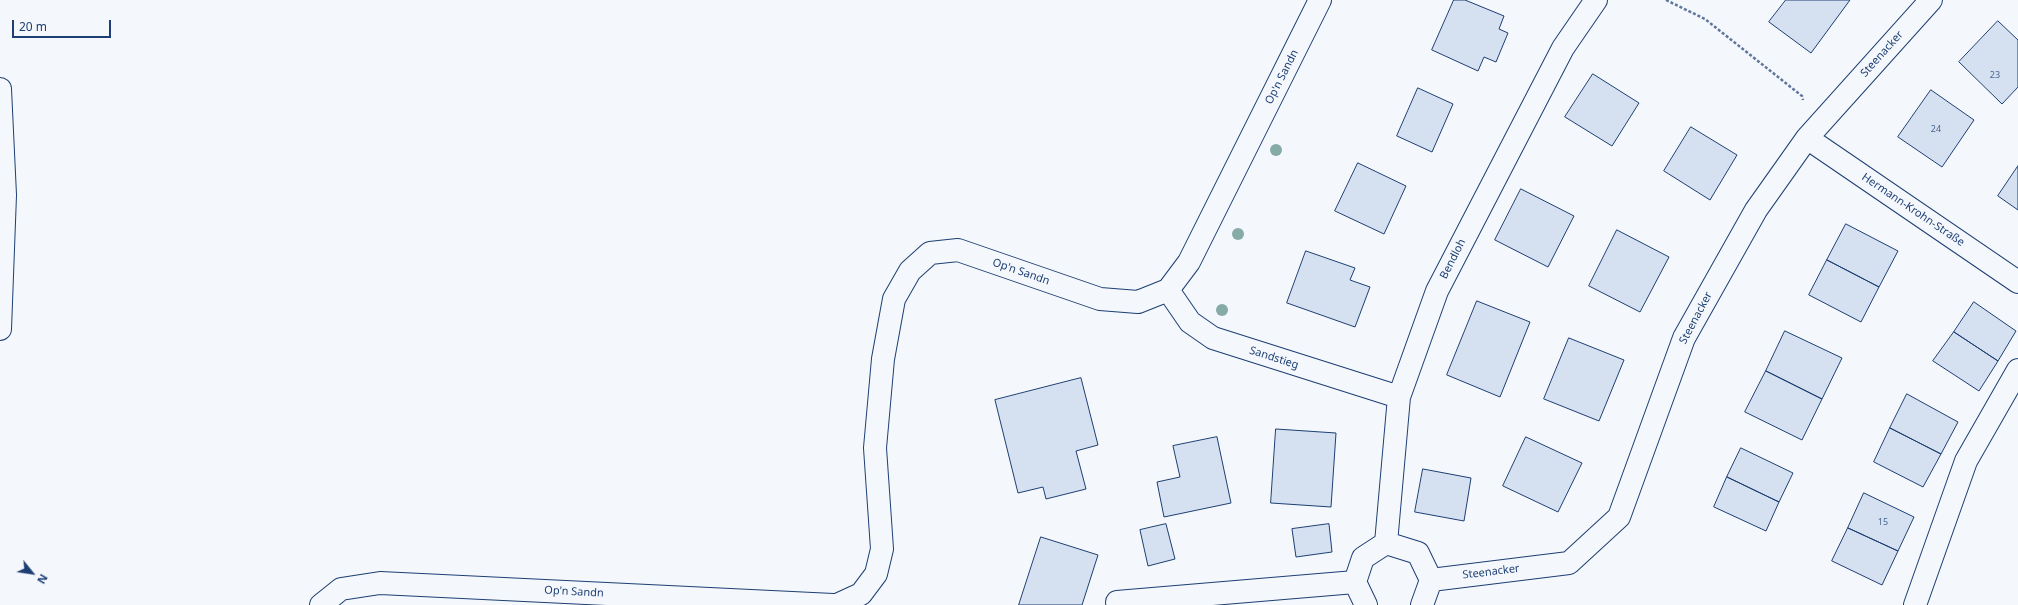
<!DOCTYPE html>
<html>
<head>
<meta charset="utf-8">
<style>
  body { margin:0 }
  #map { position:relative; width:2018px; height:605px; overflow:hidden; background:#f4f7fb; font-family:"Noto Sans",sans-serif }
  canvas { display:block }
  .north { position:absolute; left:12px; top:553px; width:40px; height:40px; -webkit-text-stroke:3px #f4f7fb; paint-order:stroke; rotate:120deg; font-size:11px; font-weight:700; line-height:16px; text-align:center; color:#1d3f73 }
  .north::after { content:''; display:block; margin:auto; width:14px; height:18px; background:#1d3f73; clip-path:polygon(50% 0,100% 100%,50% 72%,0 100%) }
  .scale { position:absolute; left:12px; top:20px; width:99px; height:18px; box-sizing:border-box; border:2px solid #1d3f73; border-top:0; padding-left:5px; font-size:12px; line-height:14px; white-space:nowrap; color:#1d3f73; -webkit-text-stroke:3px #f4f7fb; paint-order:stroke }
</style>
</head>
<body>
<div id="map">
<canvas width="2018" height="605"></canvas>
<div class="north">N</div>
<div class="scale">20 m</div>
</div>
<script>
const g = document.querySelector('canvas').getContext('2d');
g.lineJoin = 'round';
function fill(path, color) { g.fillStyle = color; g.fill(path, 'evenodd'); }
function stroke(path, color, width, dash) { g.strokeStyle = color; g.lineWidth = width; g.lineCap = dash ? 'butt' : 'round'; g.setLineDash(dash || []); g.stroke(path); }
function drawText(font, color, halo, rows, align = 'center') {
  g.font = font + ' "Noto Sans",sans-serif'; g.lineWidth = 3; g.setLineDash([]); g.textBaseline = 'middle'; g.strokeStyle = halo; g.fillStyle = color; for (const [text, x, y, turn = 0] of rows) {
    g.save(); g.translate(x, y); g.rotate((+turn || 0) * Math.PI / 180); g.textAlign = isNaN(turn) ? turn : align; if (halo) g.strokeText(text, 0, 0); g.fillText(text, 0, 0); g.restore();
  }
}
const building = new Path2D(`
  M1454 0H1465L1504 16 1499 29 1508 33 1496 62 1484 57 1478 71 1432 50Z
  M1786 0H1850L1811 53 1769 22Z
  M1998 21 2018 40V87L2002 104 1959 62Z
  M1593 74 1639 103 1612 146 1565 117Z
  M1418 88 1453 104 1432 152 1397 136Z
  M1931 90 1974 120 1942 167 1898 137Z
  M1691 127 1737 155 1710 200 1664 171Z
  M1358 163 1406 186 1384 234 1335 211Z
  M2018 166V210L1998 196Z
  M1521 189 1574 216 1548 267 1495 240Z
  M1846 224 1898 251 1879 287 1827 260Z
  M1617 230 1669 257 1640 312 1589 286Z
  M1306 251 1355 268 1350 280 1370 287 1355 327 1287 303Z
  M1827 260 1879 287 1861 322 1809 295Z
  M1477 301 1530 322 1500 397 1447 375Z
  M1974 302 2016 331 1998 361 1954 332Z
  M1785 331 1842 358 1822 399 1766 371Z
  M1954 332 1998 361 1979 391 1933 361Z
  M1569 338 1624 360 1599 421 1544 399Z
  M1766 371 1822 399 1802 440 1745 412Z
  M1081 378 1098 445 1076 451 1086 489 1046 499 1043 487 1018 493 995 400Z
  M1907 394 1958 422 1941 454 1890 428Z
  M1890 428 1941 454 1923 487 1874 462Z
  M1276 429 1336 433 1331 507 1271 503Z
  M1217 437 1231 503 1164 517 1157 482 1180 477 1173 446Z
  M1526 437 1582 463 1558 512 1503 486Z
  M1741 448 1793 473 1779 502 1727 477Z
  M1423 469 1471 478 1464 521 1415 512Z
  M1727 477 1779 502 1766 531 1714 507Z
  M1864 493 1914 517 1898 551 1848 528Z
  M1166 524 1175 559 1148 566 1140 530Z
  M1329 524 1332 552 1296 557 1292 529Z
  M1848 528 1898 551 1882 585 1832 561Z
  M1041 537 1098 555 1082 605H1019Z`);
const path = new Path2D(`
  M1666 0 1705 19 1802 96 1803 100`);
const street = new Path2D(`
  M0 89 5 195 0 329
  M1807 138 2018 282
  M1168 290 1190 322 1213 338 1399 397
  M1386 543 1399 397 1437 291 1563 48 1596 0
  M1355 582 1366 605
  M1117 602 1355 582 1363 558 1386 543 1418 553 1431 580 1569 563 1619 517 1684 338 1756 210 1807 138 1931 0
  M321 605 341 589 380 583 833 605
  M837 605 861 594 876 574 882 549 875 448 883 359 894 299 910 271 930 253 958 250 1100 299 1138 302 1168 290 1189 262 1320 0
  M1422 605 1431 580
  M1915 605 1966 461 2018 370`);
const trees = [
  [1276,150],
  [1238,234],
  [1222,310]
];
const numberNames = [
  ["23",1995,75],
  ["24",1936,129],
  ["15",1883,522]
];
const streetNames = [
  ["Steenacker",1882,54,-48],
  ["Op'n Sandn",1282,77,-63],
  ["Hermann-Krohn-Straße",1913,210,34],
  ["Bendloh",1453,259,-63],
  ["Op'n Sandn",1021,272,19],
  ["Steenacker",1696,318,-62],
  ["Sandstieg",1274,358,18],
  ["Steenacker",1491,572,-7],
  ["Op'n Sandn",574,592,3]
];
fill(building, '#d5e0f0');
stroke(building, '#1d3f73', 1);
stroke(street, '#1d3f73', 24);
stroke(path, '#5e769c', 2.5, [3, 2]);
stroke(street, '#f4f7fb', 22);
g.fillStyle = '#86aba6';
for (const [x, y] of trees) { g.beginPath(); g.arc(x, y, 6, 0, 2 * Math.PI); g.fill(); }
drawText('9px', '#4b6792', null, numberNames);
drawText('11px', '#1d3f73', '#f4f7fb', streetNames);
</script>
</body>
</html>
